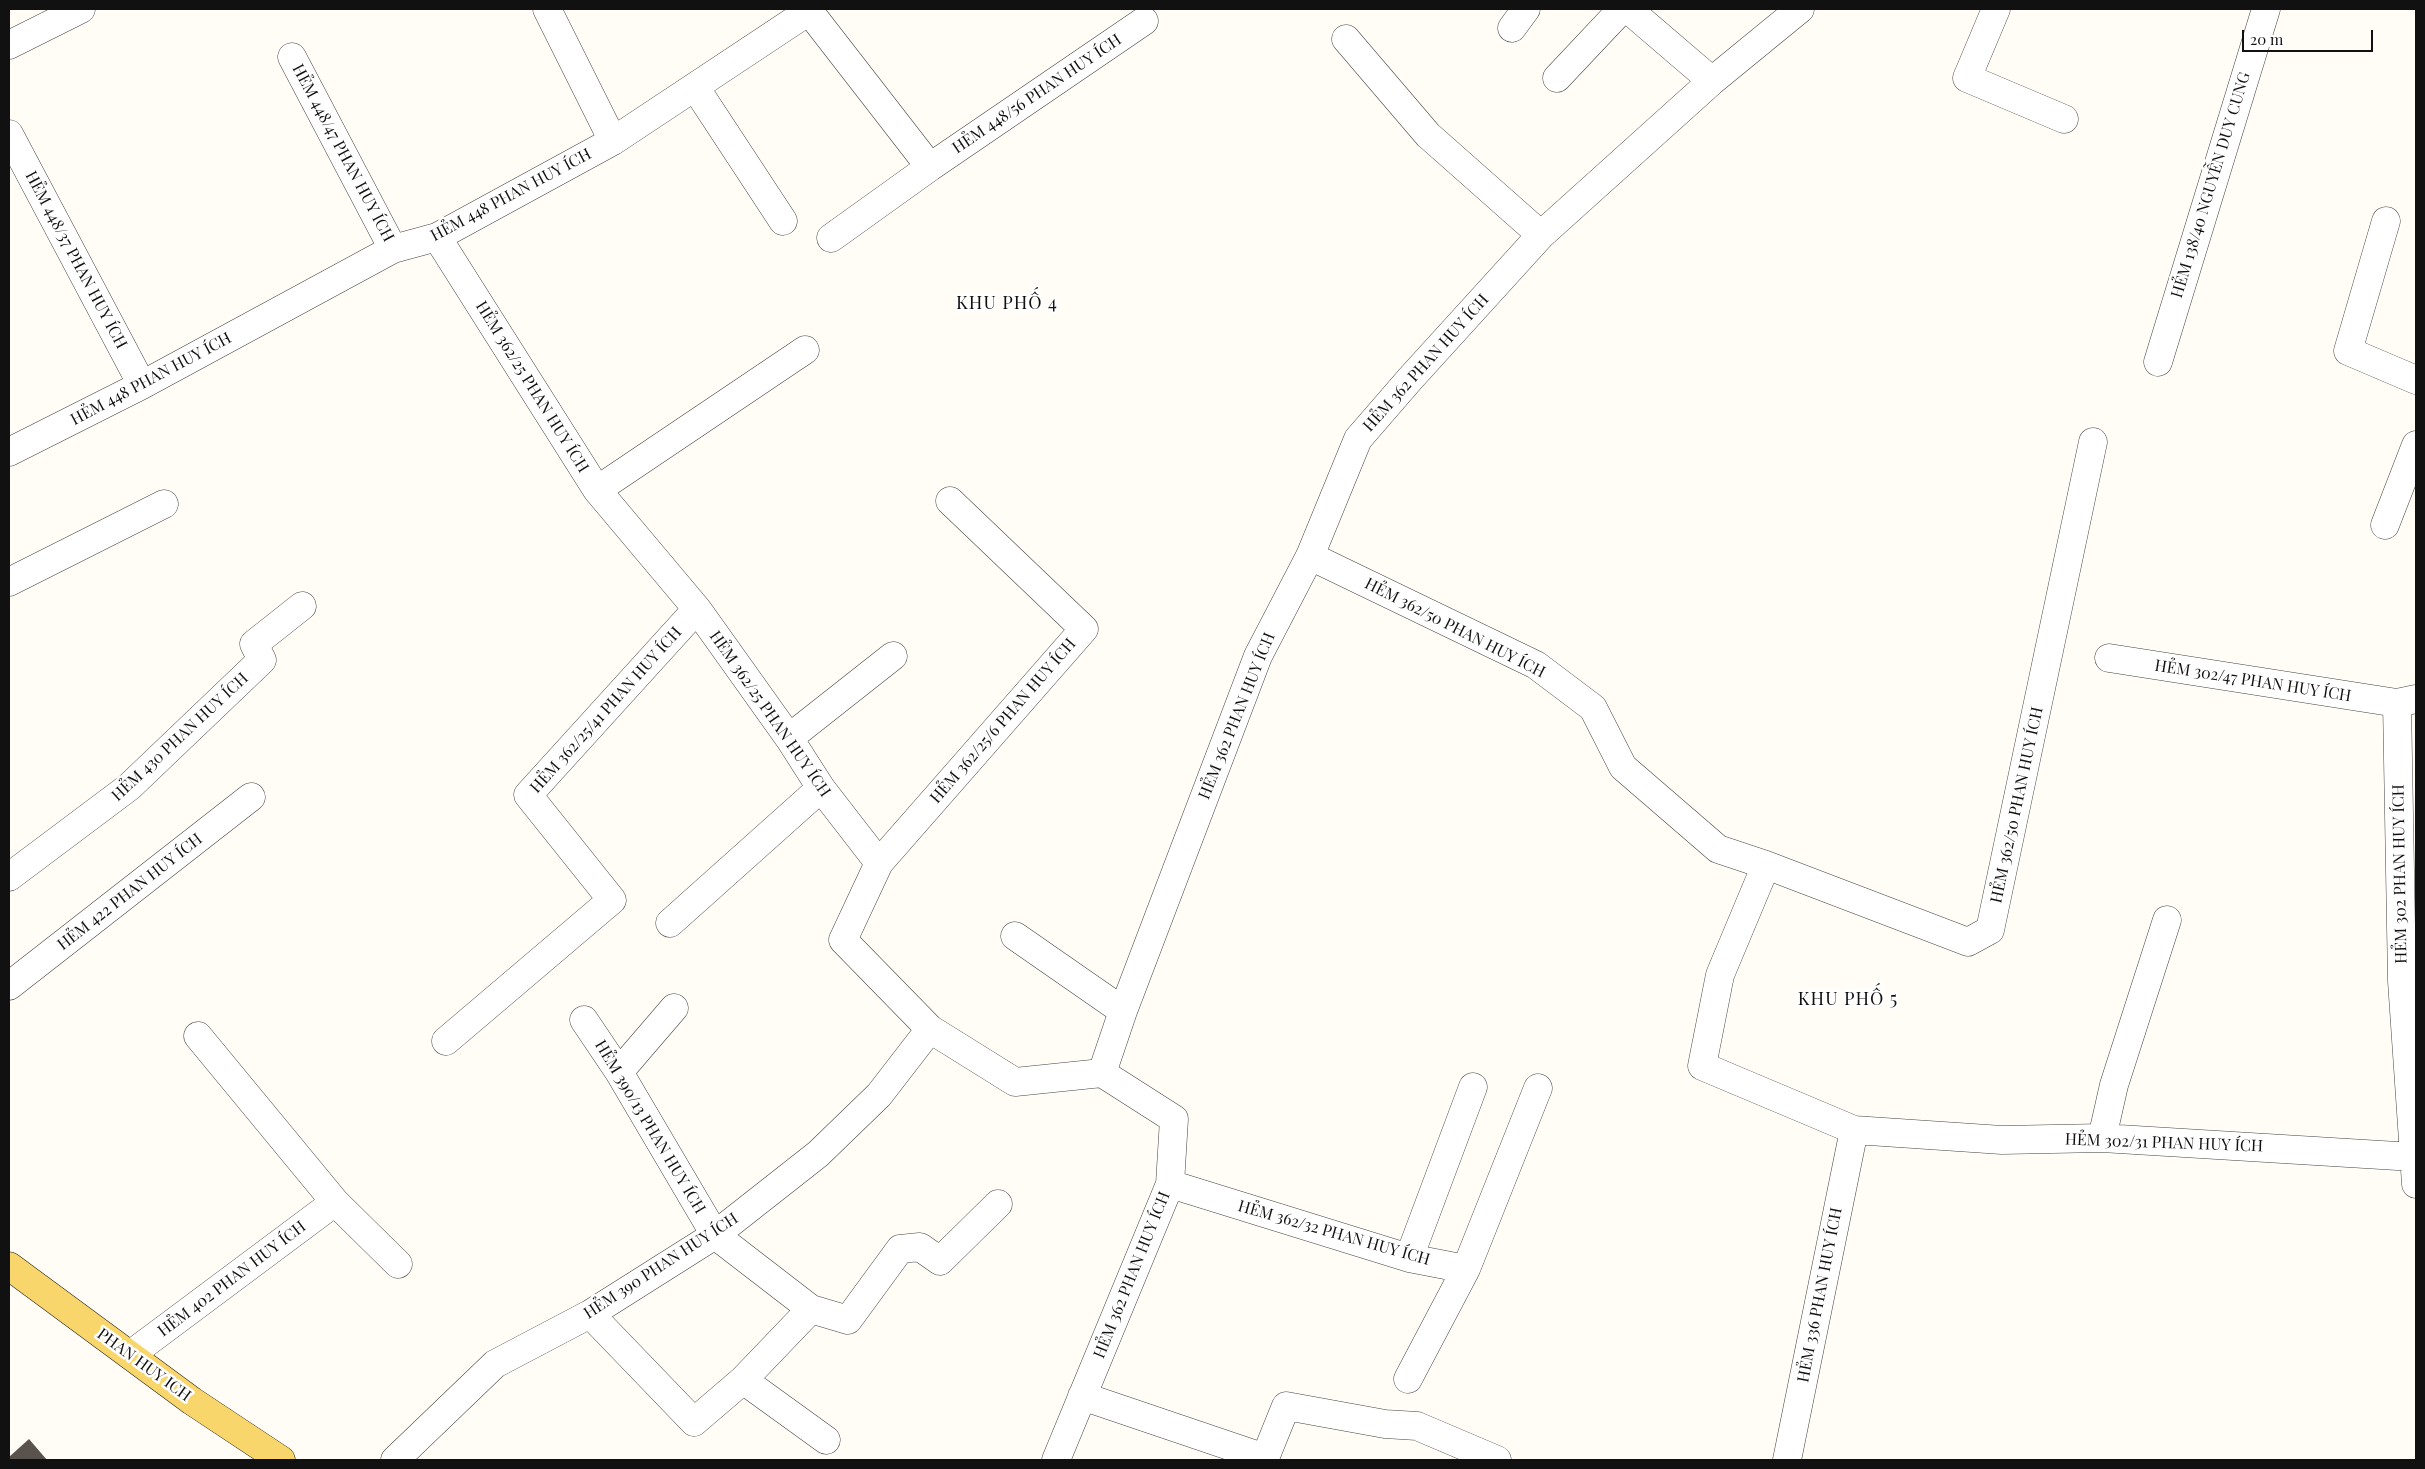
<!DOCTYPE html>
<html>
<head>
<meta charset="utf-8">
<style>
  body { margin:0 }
  #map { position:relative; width:2425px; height:1469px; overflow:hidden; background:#fffdf5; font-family:"Playfair Display",serif }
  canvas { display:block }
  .frame { position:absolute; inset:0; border:10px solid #111; pointer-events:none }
  .scale { position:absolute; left:2242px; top:30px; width:131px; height:22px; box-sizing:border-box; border:2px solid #111; border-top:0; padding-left:6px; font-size:15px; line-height:18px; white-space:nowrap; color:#111; -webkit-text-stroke:4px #fff; paint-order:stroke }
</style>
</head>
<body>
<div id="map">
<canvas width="2425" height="1469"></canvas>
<div class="frame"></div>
<div class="scale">20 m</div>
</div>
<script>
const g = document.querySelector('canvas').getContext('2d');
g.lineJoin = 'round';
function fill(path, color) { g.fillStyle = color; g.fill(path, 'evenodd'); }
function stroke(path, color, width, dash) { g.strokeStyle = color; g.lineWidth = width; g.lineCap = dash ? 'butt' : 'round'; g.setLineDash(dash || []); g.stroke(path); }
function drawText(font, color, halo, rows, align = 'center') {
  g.font = font + ' "Playfair Display",serif'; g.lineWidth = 5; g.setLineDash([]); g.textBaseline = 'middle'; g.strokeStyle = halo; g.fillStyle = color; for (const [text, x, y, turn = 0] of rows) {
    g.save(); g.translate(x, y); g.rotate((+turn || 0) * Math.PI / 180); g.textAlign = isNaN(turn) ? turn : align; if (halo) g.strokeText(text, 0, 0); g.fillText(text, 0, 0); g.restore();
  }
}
const building = new Path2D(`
  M29 1439 47 1460H9V1457Z`);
const minor = new Path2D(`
  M547 9 613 141
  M1628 9 1712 81
  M1996 9 1967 78 2064 119
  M809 11 930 167
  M1512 28 1526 9
  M1346 39 1428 135 1541 235
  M9 45 81 9
  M292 57 393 249
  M1557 78 1622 9
  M695 87 783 221
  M9 134 142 385
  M2386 221 2348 351 2416 380
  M437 237 597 490 697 609 789 738 821 788 879 863 843 940 930 1029 1015 1082 1102 1073
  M831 238 930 167 1144 21
  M2158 362 2266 9
  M9 452 142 385 393 249 437 237 613 141 812 9
  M597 490 805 350
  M2385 525 2416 445
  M1310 556 1536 665 1593 708 1623 767 1718 849 1766 865 1720 975 1702 1066 1854 1130 2002 1140 2102 1138 2414 1157
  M9 582 164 504
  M2109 658 2397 703
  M2416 699 2397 703 2402 981 2416 1184
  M789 738 893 656
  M879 863 1084 629 950 501
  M1766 865 1968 942 1990 930 2093 442
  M9 877 129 787 262 660 254 644 302 606
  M670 923 821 788
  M1015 936 1123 1011
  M9 986 251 797
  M584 1020 619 1072 715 1235 811 1309 848 1320 900 1249 920 1247 940 1261 998 1204
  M198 1036 335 1202 398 1264
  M446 1041 612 900 528 795 697 609
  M619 1072 674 1008
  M2102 1138 2114 1085 2167 920
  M1170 1184 1409 1258 1466 1269 1408 1379
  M1409 1258 1473 1087
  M1466 1269 1538 1088
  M590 1314 694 1422 743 1380 811 1309
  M130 1355 335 1202
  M743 1380 826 1440
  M1082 1396 1265 1458 1286 1406 1385 1424 1417 1426 1497 1460
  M395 1460 495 1364 590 1314 715 1235 818 1154 879 1095 930 1029
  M1056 1460 1170 1184 1174 1119 1102 1073 1123 1011 1258 656 1310 556 1358 439 1410 379 1541 235 1712 81 1800 9
  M1787 1460 1854 1130`);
const major = new Path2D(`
  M9 1266 192 1401 281 1460`);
const streetNames = [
  ["HẺM 448/56 PHAN HUY ÍCH",1037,94,-34],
  ["HẺM 448/47 PHAN HUY ÍCH",343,153,62],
  ["HẺM 138/40 NGUYỄN DUY CUNG",2211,185,-73],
  ["HẺM 448 PHAN HUY ÍCH",511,195,-28],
  ["HẺM 448/37 PHAN HUY ÍCH",76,260,62],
  ["HẺM 362 PHAN HUY ÍCH",1426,363,-48],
  ["HẺM 448 PHAN HUY ÍCH",151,379,-28],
  ["HẺM 362/25 PHAN HUY ÍCH",532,387,58],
  ["HẺM 362/50 PHAN HUY ÍCH",1455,628,27],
  ["HẺM 302/47 PHAN HUY ÍCH",2253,681,9],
  ["HẺM 362/25/41 PHAN HUY ÍCH",606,710,-48],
  ["HẺM 362/25 PHAN HUY ÍCH",770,714,55],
  ["HẺM 362 PHAN HUY ÍCH",1237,716,-68],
  ["HẺM 362/25/6 PHAN HUY ÍCH",1003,721,-49],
  ["HẺM 430 PHAN HUY ÍCH",180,737,-43],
  ["HẺM 362/50 PHAN HUY ÍCH",2017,805,-78],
  ["HẺM 302 PHAN HUY ÍCH",2400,874,-91],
  ["HẺM 422 PHAN HUY ÍCH",130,892,-38],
  ["HẺM 390/13 PHAN HUY ÍCH",650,1127,59],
  ["HẺM 302/31 PHAN HUY ÍCH",2164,1143,2],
  ["HẺM 362/32 PHAN HUY ÍCH",1334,1233,16],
  ["HẺM 390 PHAN HUY ÍCH",661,1266,-33],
  ["HẺM 362 PHAN HUY ÍCH",1132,1275,-68],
  ["HẺM 402 PHAN HUY ÍCH",232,1279,-37],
  ["HẺM 336 PHAN HUY ÍCH",1820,1295,-79],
  ["PHAN HUY ICH",144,1365,36]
];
const neighbourhoodNames = [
  ["KHU PHỐ 4",1007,303],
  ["KHU PHỐ 5",1848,999]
];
fill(building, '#5a524d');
stroke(minor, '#444', 29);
stroke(major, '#222', 29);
stroke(minor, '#fff', 28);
stroke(major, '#f9d66b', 28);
drawText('16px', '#111', '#fff', streetNames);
g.letterSpacing = '1px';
drawText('18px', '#111', '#fff', neighbourhoodNames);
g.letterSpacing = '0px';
</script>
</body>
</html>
